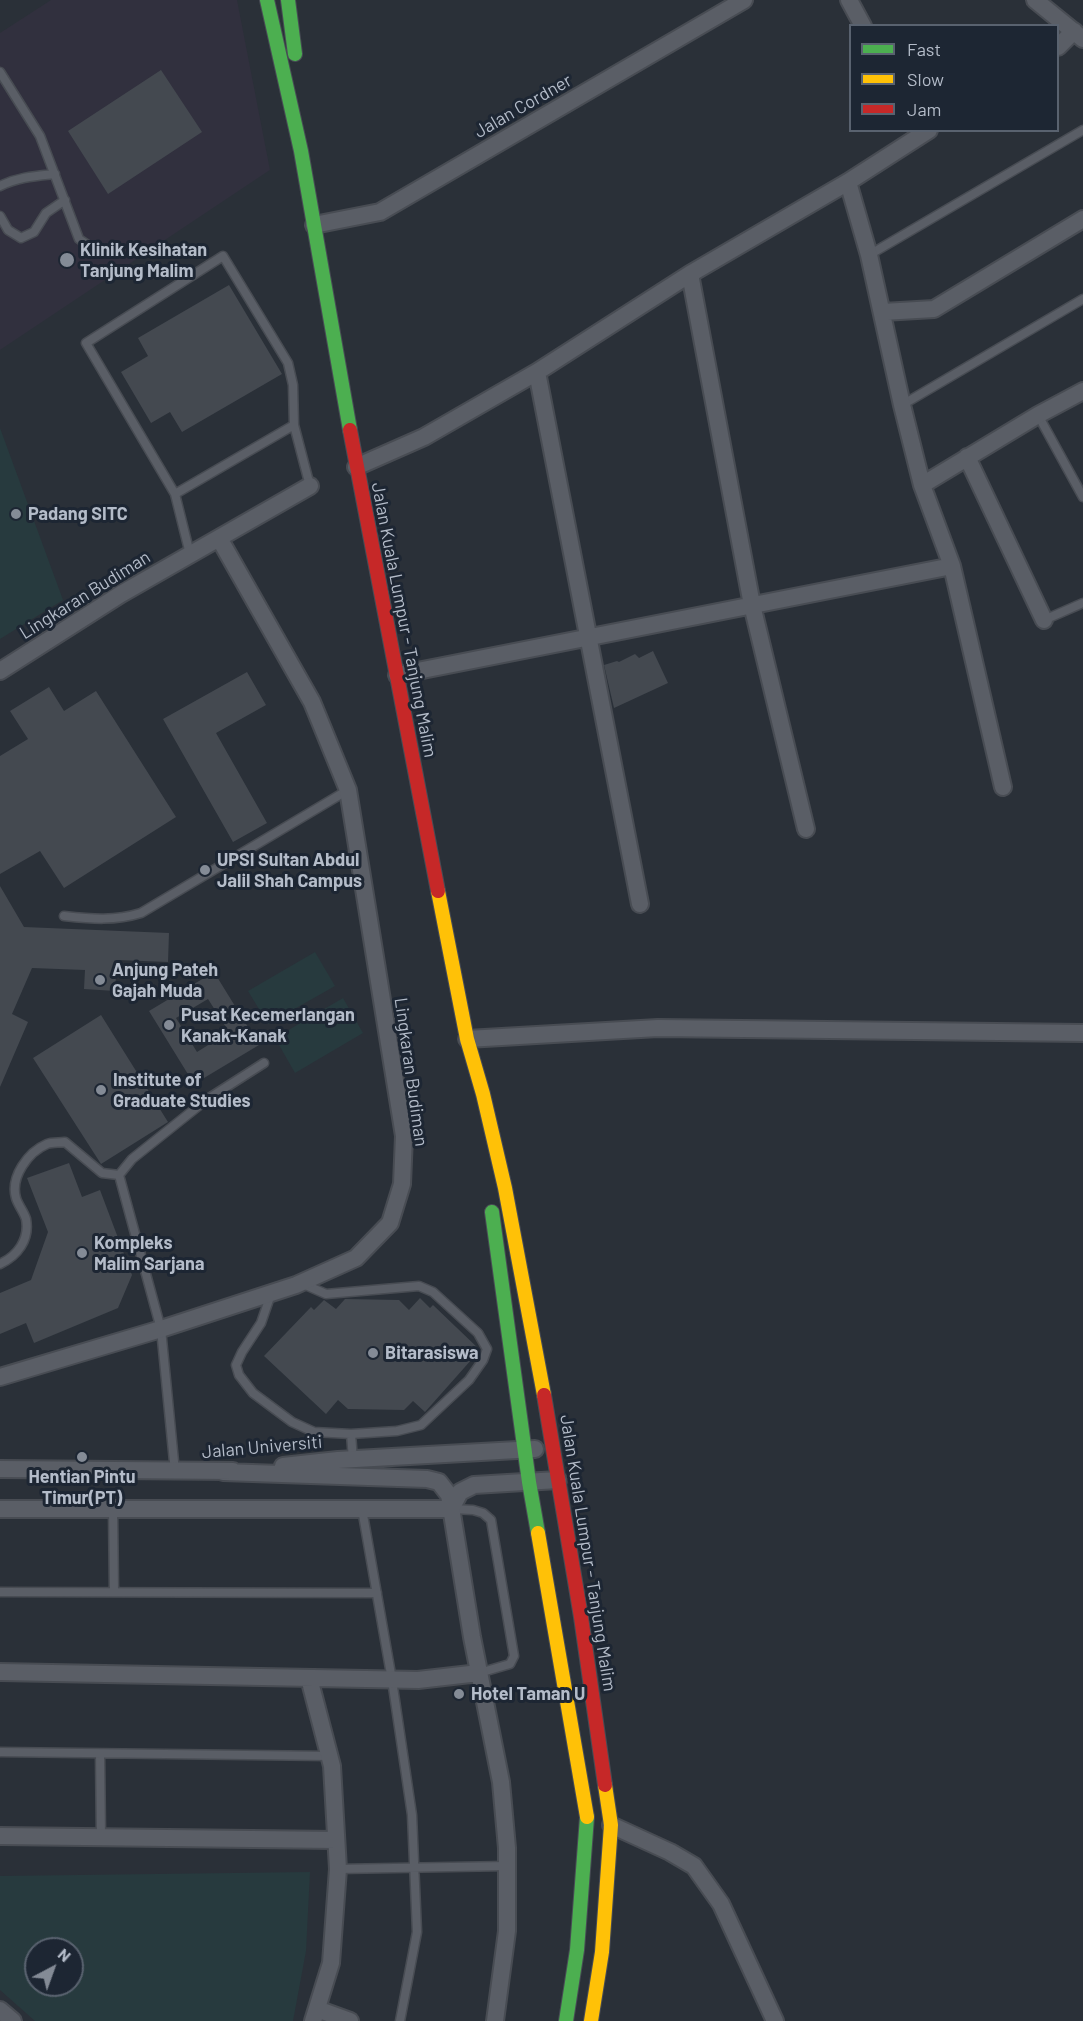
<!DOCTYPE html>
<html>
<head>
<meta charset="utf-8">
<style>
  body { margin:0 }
  #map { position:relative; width:1083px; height:2021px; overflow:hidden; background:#2a3038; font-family:Barlow,sans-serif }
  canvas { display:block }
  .legend { position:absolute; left:849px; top:24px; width:210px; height:108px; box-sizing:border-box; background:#1d2633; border:2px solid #59626f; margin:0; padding:8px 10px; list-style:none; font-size:18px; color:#b4bcc9 }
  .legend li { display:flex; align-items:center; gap:12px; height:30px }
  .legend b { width:30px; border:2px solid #59626f }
  .north { position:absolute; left:24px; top:1937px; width:60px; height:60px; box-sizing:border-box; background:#1d2633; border:2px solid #59626f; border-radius:50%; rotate:41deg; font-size:16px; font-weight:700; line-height:24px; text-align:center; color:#b4bcc9 }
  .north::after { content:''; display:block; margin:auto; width:21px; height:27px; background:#848b96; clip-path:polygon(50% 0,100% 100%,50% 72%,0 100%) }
</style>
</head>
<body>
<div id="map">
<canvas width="1083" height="2021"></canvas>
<ul class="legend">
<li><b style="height:8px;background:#4caf50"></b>Fast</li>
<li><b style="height:8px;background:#ffc107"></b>Slow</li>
<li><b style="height:8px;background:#c62828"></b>Jam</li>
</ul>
<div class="north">N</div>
</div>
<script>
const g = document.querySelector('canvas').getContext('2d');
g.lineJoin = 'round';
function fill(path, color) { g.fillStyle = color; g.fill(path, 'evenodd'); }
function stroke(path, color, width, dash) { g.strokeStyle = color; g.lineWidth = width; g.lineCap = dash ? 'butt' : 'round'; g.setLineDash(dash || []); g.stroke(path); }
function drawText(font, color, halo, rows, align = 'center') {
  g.font = font + ' Barlow,sans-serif'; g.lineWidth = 6; g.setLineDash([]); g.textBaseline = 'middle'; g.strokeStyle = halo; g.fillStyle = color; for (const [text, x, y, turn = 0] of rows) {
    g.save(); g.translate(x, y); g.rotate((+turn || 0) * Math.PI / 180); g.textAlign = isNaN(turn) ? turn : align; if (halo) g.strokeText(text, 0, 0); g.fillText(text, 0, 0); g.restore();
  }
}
const medical = new Path2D(`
  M51 0H237L270 170 0 350V33Z`);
const green = new Path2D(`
  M0 428 63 600 0 639Z
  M315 952 335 986 268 1024 248 991Z
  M343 998 363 1033 295 1073 275 1038Z
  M310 1872 306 1951 293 2021H35L0 1990V1876ZM36 1949H72V1985H36Z`);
const building = new Path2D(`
  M161 70 202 132 108 194 68 131Z
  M229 285 282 374 182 432 170 412 151 423 121 372 148 356 138 338Z
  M653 651 668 683 614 708 604 665 617 661 619 662 635 654 639 658Z
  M247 672 266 705 216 733 267 823 233 842 163 719Z
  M49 687 64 711 96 691 176 817 64 888 40 851 0 874V756L28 739 10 711Z
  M0 886 24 927 169 933 168 962 117 960 115 991 84 989 85 970 32 968 12 1014 28 1022 0 1087Z
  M214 972 259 1045 194 1084 149 1011ZM208 999 229 1032 197 1052 176 1018Z
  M101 1015 168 1122 101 1164 33 1058Z
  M69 1163 82 1197 100 1190 132 1275 118 1308 34 1343 26 1323 0 1334V1293L31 1280 48 1232 27 1178Z
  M420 1298 430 1308 433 1305 480 1350 425 1412 413 1401 404 1410 348 1409 338 1400 326 1414 264 1356 311 1307 314 1310 324 1300 336 1309 345 1299 399 1300 409 1310Z`);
const lane = new Path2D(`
  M0 72 40 136 79 239 91 247
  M0 186C18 177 35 176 55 174
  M0 216 8 230 21 238 34 232 46 213 65 200
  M869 255 1083 130
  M902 405 1083 299
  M1038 415 1083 497
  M175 494 294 425
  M190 554 175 494 86 343 223 256 288 363 293 385 294 425 310 486
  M1044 620 1083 603
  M64 916C92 919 115 921 141 913L348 790
  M0 1264C17 1256 30 1240 26 1219 24 1212 18 1205 16 1198 10 1177 28 1152 47 1144 52 1142 60 1143 65 1142L102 1173 119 1175
  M271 1294 261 1323 242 1352 236 1365 239 1375 253 1393 292 1422 314 1432 351 1434 397 1431 421 1425 469 1380 483 1360 487 1349 478 1333 433 1292 419 1286 326 1294 301 1283
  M351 1434 353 1460
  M175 1472 161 1329 119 1175 132 1159 206 1100 264 1063
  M113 1509 114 1592
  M362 1509 392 1680 412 1815 417 1932 400 2021
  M452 1509 473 1510 483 1513 491 1520 514 1656 510 1664 479 1673
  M0 1592 377 1593
  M0 1752 330 1756
  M100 1754 101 1837
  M338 1869 507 1866`);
const street = new Path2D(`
  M849 0 863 26
  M1035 0 1083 39
  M1058 47 1074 31
  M848 182 869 255 902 405 922 485 952 566 1003 787
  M314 225 380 212 744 0
  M690 274 752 605 806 829
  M883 312 934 309 1083 219
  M537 372 640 904
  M967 457 1044 620
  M356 467 424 437 537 372 690 274 848 182 929 130
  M922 485 1038 415 1083 391
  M219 538 310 486
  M0 671 121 594 219 538 312 702 348 790 404 1136 402 1184 390 1223 356 1258 296 1285 161 1329 0 1377
  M397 675 952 566
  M467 1039 658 1028 1083 1033
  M283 1466 338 1460 535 1449
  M0 1469 233 1471
  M223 1472 427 1479 439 1482 449 1495 472 1637 501 1782 507 1848V1931L495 2021
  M0 1509H451
  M451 1509 460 1492 474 1485 558 1480
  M0 1672 418 1680 479 1673
  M309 1678 332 1766 338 1869 331 1963 313 2021
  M611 1825 670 1852 694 1866 721 1904 775 2021
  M0 1836 336 1840
  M317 2009 350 2021
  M0 2010 13 2021`);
const fast = new Path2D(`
  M267 0 301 151 350 430
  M288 0 295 54
  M492 1212 529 1482 538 1533
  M566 2021 577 1950 587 1817`);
const slow = new Path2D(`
  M438 891 467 1039 483 1094 505 1188 544 1395
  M538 1533 587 1817
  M591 2021 602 1952 611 1825 605 1785`);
const jam = new Path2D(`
  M350 430 438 891
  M544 1395 581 1617 605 1785`);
const markers = [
  [67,260,8,"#848b96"],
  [16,514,6,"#848b96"],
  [205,870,6,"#848b96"],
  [100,980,6,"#848b96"],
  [169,1025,6,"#848b96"],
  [101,1090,6,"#848b96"],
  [82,1253,6,"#848b96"],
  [373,1353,6,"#848b96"],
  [82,1457,6,"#848b96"],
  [459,1694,6,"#848b96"]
];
const streetNames = [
  ["Jalan Cordner",523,106,-30],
  ["Lingkaran Budiman",85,595,-32],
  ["Jalan Kuala Lumpur - Tanjung Malim",404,620,79],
  ["Lingkaran Budiman",411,1072,82],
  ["Jalan Universiti",262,1447,-5],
  ["Jalan Kuala Lumpur - Tanjung Malim",588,1553,81]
];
const poiNames = [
  ["Klinik Kesihatan",80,250],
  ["Tanjung Malim",80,271],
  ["Padang SITC",28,514],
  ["UPSI Sultan Abdul",217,860],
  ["Jalil Shah Campus",217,881],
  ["Anjung Pateh",112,970],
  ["Gajah Muda",112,991],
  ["Pusat Kecemerlangan",181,1015],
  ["Kanak-Kanak",181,1036],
  ["Institute of",113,1080],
  ["Graduate Studies",113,1101],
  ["Kompleks",94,1243],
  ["Malim Sarjana",94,1264],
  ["Bitarasiswa",385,1353],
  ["Hentian Pintu",82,1477,"center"],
  ["Timur(PT)",82,1498,"center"],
  ["Hotel Taman U",471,1694]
];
fill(medical, '#31303e');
fill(green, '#273a3e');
fill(building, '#444950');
stroke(lane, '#484c53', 11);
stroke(street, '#484c53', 20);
stroke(fast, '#484c55', 16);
stroke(slow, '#484c55', 16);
stroke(jam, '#484c55', 16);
stroke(lane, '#5a5e66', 8);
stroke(street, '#5a5e66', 16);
stroke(fast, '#4caf50', 14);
stroke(slow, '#ffc107', 14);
stroke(jam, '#c62828', 14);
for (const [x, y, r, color] of markers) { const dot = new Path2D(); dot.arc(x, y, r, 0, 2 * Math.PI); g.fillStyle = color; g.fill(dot); stroke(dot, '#1d2633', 2); }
drawText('18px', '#b4bcc9', '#1d2633', streetNames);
drawText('bold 18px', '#b4bcc9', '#1d2633', poiNames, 'left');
</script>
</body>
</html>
